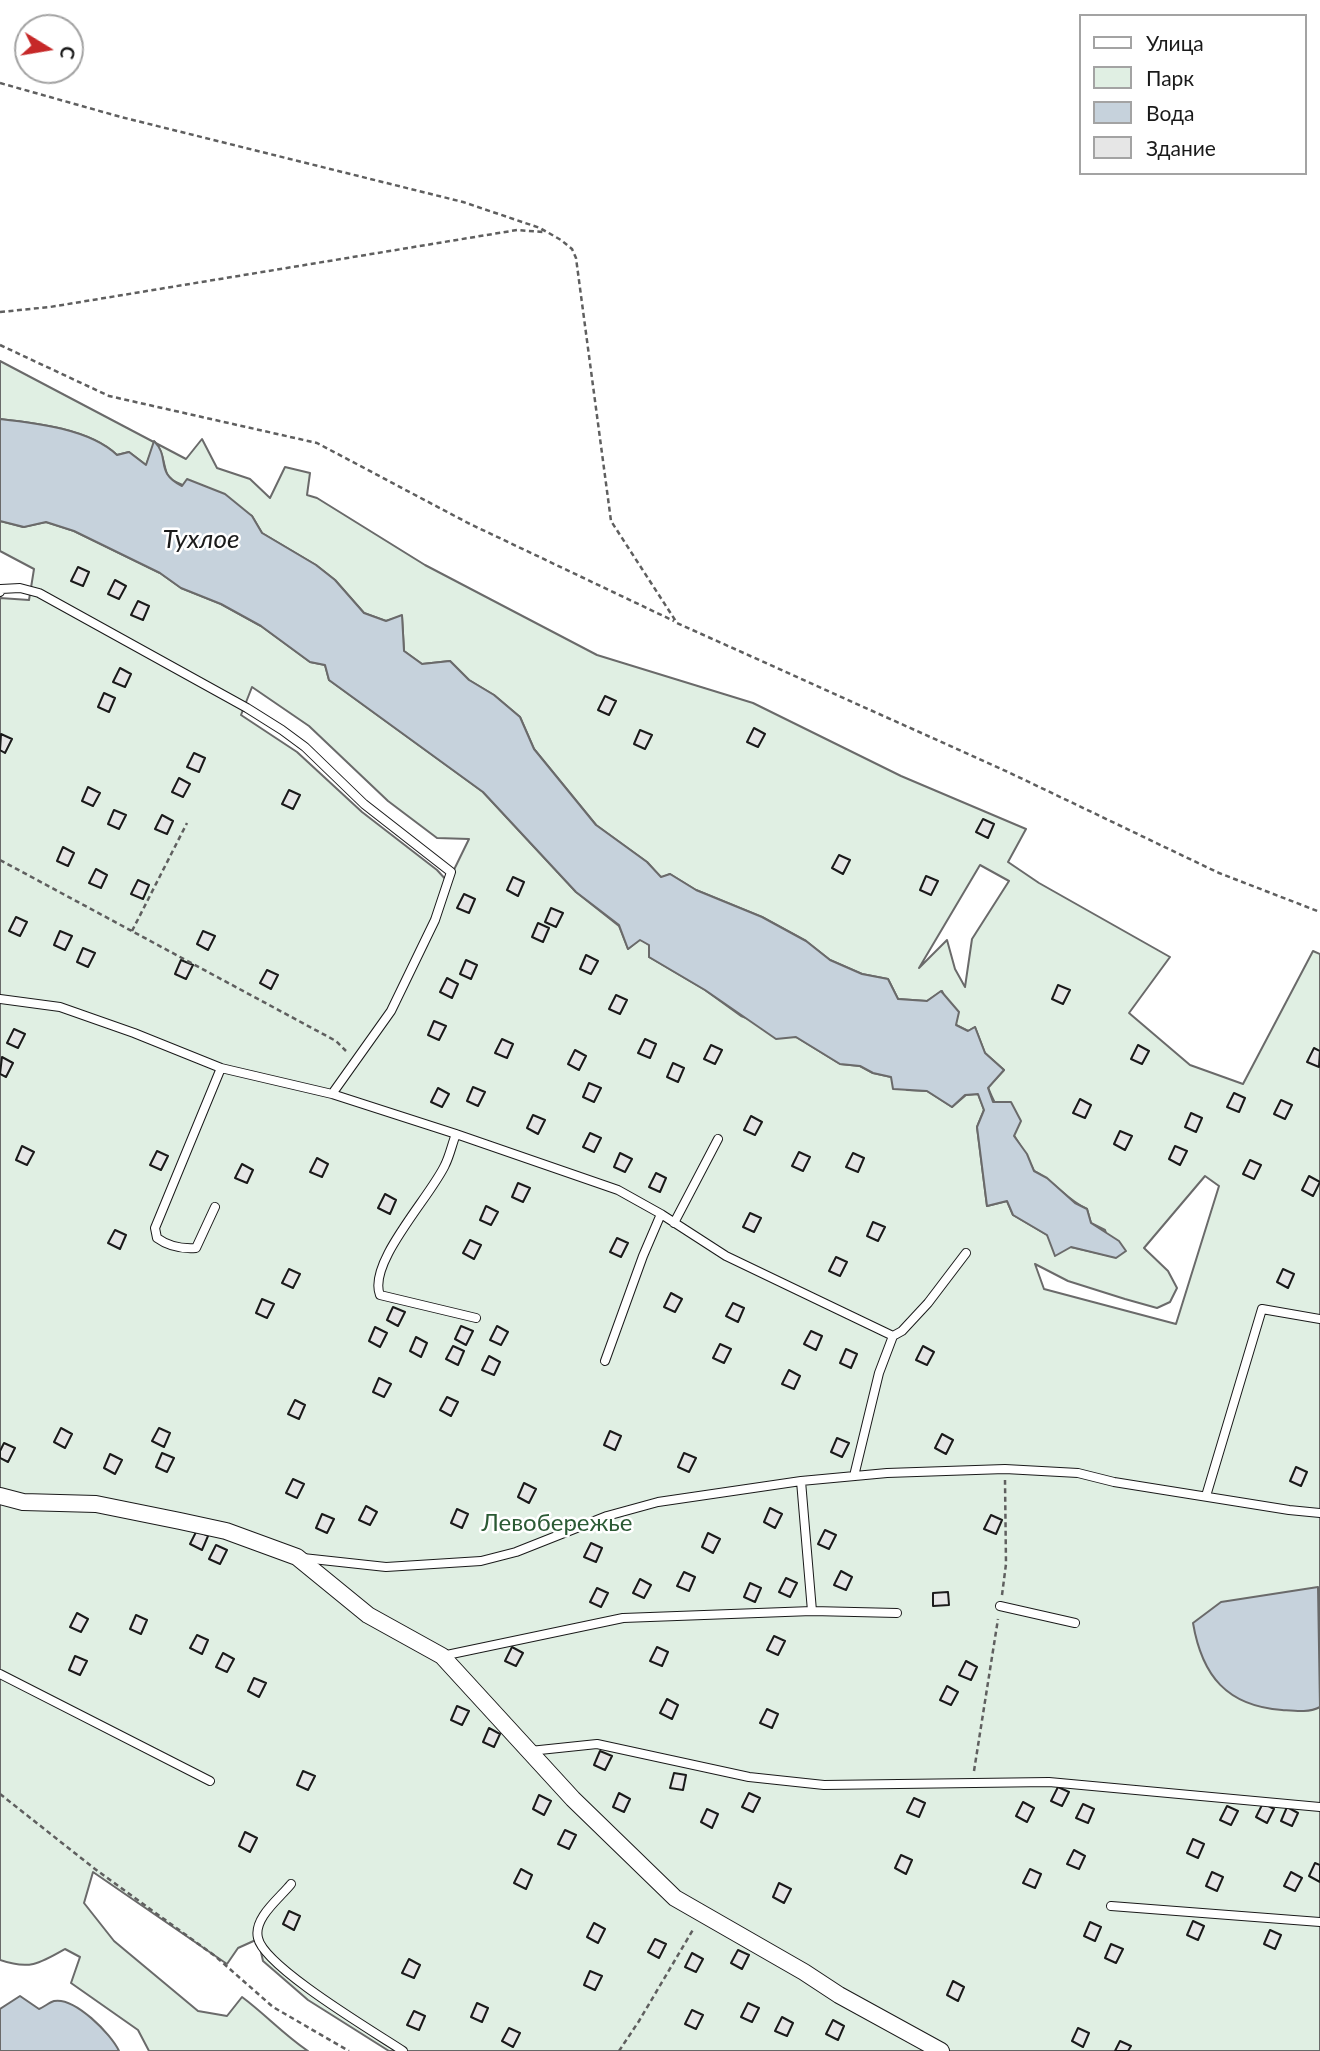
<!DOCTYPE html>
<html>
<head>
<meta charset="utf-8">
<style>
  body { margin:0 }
  #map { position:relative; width:1320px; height:2051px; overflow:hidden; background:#fff; font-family:Lato,sans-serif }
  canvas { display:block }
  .legend { position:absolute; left:1079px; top:14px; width:228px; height:161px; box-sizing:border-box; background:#fff; border:2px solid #a3a3a3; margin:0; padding:9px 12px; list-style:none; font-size:21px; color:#1a1a1a }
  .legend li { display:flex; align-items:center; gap:14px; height:35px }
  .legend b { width:35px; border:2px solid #a3a3a3 }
  .north { position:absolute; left:14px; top:14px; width:70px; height:70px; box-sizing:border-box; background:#fff; border:2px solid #a3a3a3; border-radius:50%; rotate:101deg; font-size:19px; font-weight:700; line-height:28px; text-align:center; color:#1a1a1a }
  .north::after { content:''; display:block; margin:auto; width:24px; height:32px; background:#c62828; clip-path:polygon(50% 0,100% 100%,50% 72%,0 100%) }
</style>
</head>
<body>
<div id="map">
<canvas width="1320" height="2051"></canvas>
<ul class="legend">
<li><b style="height:9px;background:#fff"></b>Улица</li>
<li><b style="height:19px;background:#e0efe3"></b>Парк</li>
<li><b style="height:19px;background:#c6d2dc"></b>Вода</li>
<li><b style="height:19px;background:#e6e6e6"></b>Здание</li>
</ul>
<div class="north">С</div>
</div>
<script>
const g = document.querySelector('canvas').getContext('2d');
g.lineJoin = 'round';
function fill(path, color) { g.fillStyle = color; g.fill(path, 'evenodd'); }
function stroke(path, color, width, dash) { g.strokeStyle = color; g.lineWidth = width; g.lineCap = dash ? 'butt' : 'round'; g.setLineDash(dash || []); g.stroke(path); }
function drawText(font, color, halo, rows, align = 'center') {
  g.font = font + ' Lato,sans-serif'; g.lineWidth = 5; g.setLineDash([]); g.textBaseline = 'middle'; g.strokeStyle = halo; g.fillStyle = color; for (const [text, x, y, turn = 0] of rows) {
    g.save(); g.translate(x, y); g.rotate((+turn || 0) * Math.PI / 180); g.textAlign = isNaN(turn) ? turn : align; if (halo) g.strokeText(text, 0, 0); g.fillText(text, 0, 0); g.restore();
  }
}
const green = new Path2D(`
  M0 361 186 459 202 439 217 468 250 479 270 498 285 467 310 473 307 495 317 498 425 565 597 655 753 703 901 776 1026 829 1008 862 1039 883 1170 957 1129 1013 1190 1065 1243 1084 1313 951 1320 954V2051H389L308 2000 263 1961 258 1939 238 1948 227 1964 93 1872 84 1903 114 1941 198 2011 227 2016 242 1997C265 2014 284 2035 308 2051H149L138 2030 71 1983 80 1957 65 1949C39 1964 29 1970 0 1960V598L29 600 34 569 0 551V521L23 527 46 522 74 531 160 573 181 588 221 604 261 626 310 662 325 665 329 680 483 792 576 892 619 926 628 949 640 939 649 945V957L705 990 741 1016 796 1037 840 1064 860 1066 873 1073 891 1077 907 1090 927 1091 952 1107 966 1095 978 1094 984 1110 977 1127 987 1206 1007 1201 1013 1215 1047 1235 1071 1247 1115 1257 1105 1230 1091 1223 1087 1209C1067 1200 1054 1181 1034 1171 1021 1141 999 1118 988 1087L1004 1070 985 1053 975 1027 968 1031 956 1025 942 991 927 1001 898 999 888 979 862 974 830 960 806 941 762 917 696 890 670 874 661 878 647 862 596 825 534 749 520 717 494 695 469 680 450 661 422 664 404 651 402 616 386 621 364 613 335 580 316 565 262 533 252 516 169 479C163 467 164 451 155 442L146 465 129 452 117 455C90 429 36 423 0 419ZM252 687 309 726 388 801 437 838 469 839 448 882 437 870 362 812 297 752 241 715ZM980 865 1009 881 972 939 965 987 955 969 947 940 919 968ZM1205 1176 1219 1186 1176 1324 1044 1289 1035 1264 1068 1281 1125 1299 1157 1308 1170 1302 1177 1288 1168 1271 1144 1248Z`);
const water = new Path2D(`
  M0 419C36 423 90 429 117 455L129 452 146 465 154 441C171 458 154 472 182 486L187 479 225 494 252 516 262 533 316 565 335 580 364 613 386 621 402 615 404 651 422 664 450 661 469 680 494 695 520 717 534 749 596 825 647 862 661 877 670 874 696 890 762 917 806 941 830 960 862 974 888 979 898 999 927 1001 941 991 959 1012 956 1025 968 1031 975 1027 985 1053 1004 1070 988 1088 993 1102H1011L1021 1121 1014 1136 1027 1154 1034 1171 1047 1178 1075 1203 1087 1209 1091 1223 1119 1241 1126 1251 1116 1258 1071 1247 1055 1256 1047 1235 1013 1215 1007 1201 987 1206 977 1127 984 1110 978 1094 965 1095 952 1107 927 1091 893 1089 891 1077 873 1073 860 1066 840 1064 796 1037 776 1039 705 990 649 957V945L640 940 628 949 619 925 576 892 483 792 329 680 325 665 310 662 261 626 221 604 181 588 160 573 74 531 46 522 24 527 0 521Z
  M1318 1587 1320 1707C1309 1713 1295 1711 1282 1710 1227 1706 1202 1676 1193 1623L1221 1602Z
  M20 1996 39 2009C44 2007 50 2002 54 2001 75 1997 111 2034 119 2051H0V2009Z`);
const building = new Path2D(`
  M78 567 89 572 83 586 71 581Z
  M115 580 126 586 119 599 108 594Z
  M138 601 149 606 143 620 131 615Z
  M120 668 131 674 125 687 113 682Z
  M104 693 115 698 109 712 98 707Z
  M605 696 616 701 609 715 598 710Z
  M754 728 765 734 758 747 747 742Z
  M640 730 652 735 645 749 634 744Z
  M1 734 12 739 5 753 0 750Z
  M194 753 205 758 199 772 187 767Z
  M179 778 190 784 183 797 172 792Z
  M88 787 100 793 93 806 82 801Z
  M289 790 300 795 293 809 282 804Z
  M114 810 126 815 119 829 108 824Z
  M162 815 173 821 167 834 155 829Z
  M983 819 994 824 988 838 976 832Z
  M63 847 74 853 68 866 57 861Z
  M839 855 850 860 843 874 832 868Z
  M96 869 107 875 101 888 89 883Z
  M926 876 938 881 931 895 920 890Z
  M513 877 524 882 518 896 507 890Z
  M138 880 149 885 143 899 131 894Z
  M464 894 475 899 469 913 457 908Z
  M551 908 563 913 556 927 545 922Z
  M16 917 27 922 20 936 9 931Z
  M538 923 549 928 543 942 532 937Z
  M60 931 72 936 65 950 54 945Z
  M203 931 215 936 208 950 197 944Z
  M83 948 95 953 88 967 77 962Z
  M586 955 598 961 591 974 580 969Z
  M181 960 193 965 186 979 175 974Z
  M466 960 477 965 471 979 460 974Z
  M267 970 278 975 271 989 260 983Z
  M447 978 458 984 452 998 440 992Z
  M1058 985 1070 990 1063 1004 1052 999Z
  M616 995 627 1000 620 1014 609 1009Z
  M434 1021 446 1026 439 1040 428 1035Z
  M14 1029 25 1034 18 1048 7 1043Z
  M502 1039 513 1044 507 1058 495 1053Z
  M645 1039 656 1044 650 1058 638 1053Z
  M711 1045 722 1050 715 1064 704 1059Z
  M1138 1045 1149 1051 1142 1064 1131 1059Z
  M1314 1048 1320 1051 1319 1067 1307 1062Z
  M575 1050 586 1056 579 1070 568 1064Z
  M2 1057 13 1063 6 1077 0 1074Z
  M673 1063 684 1068 678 1082 667 1077Z
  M589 1083 601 1088 594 1102 583 1097Z
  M473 1087 485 1092 478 1106 467 1101Z
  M438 1088 449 1094 442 1107 431 1102Z
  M1234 1093 1245 1098 1239 1112 1227 1107Z
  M1080 1099 1091 1105 1085 1118 1073 1113Z
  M1281 1100 1292 1105 1285 1119 1274 1114Z
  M1191 1113 1202 1118 1196 1132 1185 1127Z
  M533 1115 545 1120 538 1134 527 1128Z
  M751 1116 762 1122 755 1135 744 1130Z
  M1120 1131 1132 1136 1125 1150 1114 1144Z
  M590 1133 601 1138 594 1152 583 1147Z
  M22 1146 34 1152 27 1165 16 1160Z
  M1175 1146 1187 1151 1180 1165 1169 1159Z
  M157 1151 168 1156 161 1170 150 1165Z
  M799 1152 810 1157 803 1171 792 1166Z
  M620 1153 632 1159 625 1172 614 1167Z
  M853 1153 864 1158 858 1172 846 1167Z
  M317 1158 328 1164 322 1177 310 1172Z
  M1250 1160 1261 1165 1254 1179 1243 1174Z
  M242 1164 253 1170 247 1183 235 1178Z
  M656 1173 666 1178 660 1192 649 1187Z
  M1309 1176 1320 1182 1313 1196 1302 1190Z
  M518 1183 530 1188 523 1202 512 1197Z
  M385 1194 396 1200 390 1214 378 1208Z
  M486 1206 498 1212 491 1225 480 1220Z
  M750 1213 761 1218 754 1232 743 1227Z
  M873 1222 885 1227 878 1241 867 1236Z
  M115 1230 126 1235 120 1249 108 1243Z
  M617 1238 628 1243 621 1257 610 1252Z
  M470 1240 481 1245 474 1259 463 1253Z
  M836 1257 847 1262 840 1276 829 1271Z
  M289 1269 300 1274 293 1288 282 1283Z
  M1283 1269 1294 1274 1288 1288 1277 1282Z
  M671 1293 682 1299 675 1312 664 1307Z
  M262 1299 274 1304 267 1318 256 1313Z
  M733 1303 744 1308 738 1322 726 1316Z
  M393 1307 405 1312 398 1326 387 1320Z
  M461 1326 473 1331 466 1345 455 1339Z
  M497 1326 508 1332 501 1345 490 1340Z
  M375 1327 387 1333 380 1347 369 1341Z
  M811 1331 822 1336 816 1350 804 1344Z
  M416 1337 427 1343 421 1357 410 1351Z
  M720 1344 731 1349 724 1363 713 1358Z
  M453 1346 464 1351 458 1365 446 1359Z
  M923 1346 934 1352 927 1365 916 1360Z
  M846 1349 857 1354 851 1368 840 1363Z
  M489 1356 500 1362 494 1375 482 1370Z
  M789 1370 800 1376 794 1389 782 1384Z
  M379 1378 391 1384 384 1397 373 1392Z
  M447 1397 458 1402 451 1416 440 1410Z
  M295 1400 305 1405 299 1419 288 1414Z
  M61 1428 72 1434 65 1448 54 1442Z
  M159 1428 170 1433 164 1447 152 1441Z
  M610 1431 621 1436 615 1450 604 1445Z
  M942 1434 953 1440 946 1454 935 1448Z
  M837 1438 849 1443 842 1457 831 1452Z
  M4 1443 15 1448 8 1462 0 1458V1451Z
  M162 1453 174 1458 167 1472 156 1467Z
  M684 1453 696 1458 689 1472 678 1467Z
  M110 1454 122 1460 115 1474 104 1468Z
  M1296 1467 1307 1472 1301 1486 1290 1481Z
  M293 1479 304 1484 297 1498 286 1493Z
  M524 1483 536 1489 529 1503 518 1497Z
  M366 1506 377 1512 370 1525 359 1520Z
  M770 1508 782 1514 775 1528 764 1522Z
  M457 1509 468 1514 462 1528 451 1523Z
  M322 1514 334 1519 327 1533 316 1528Z
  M991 1515 1002 1520 996 1534 984 1529Z
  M197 1530 208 1536 202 1550 190 1544Z
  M825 1530 836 1535 829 1549 818 1544Z
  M708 1533 720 1539 713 1553 702 1547Z
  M591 1543 602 1548 596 1562 584 1557Z
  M216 1545 227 1550 220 1564 209 1559Z
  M841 1571 852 1577 846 1590 834 1585Z
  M684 1572 695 1577 689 1591 677 1586Z
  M786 1578 797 1583 790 1597 779 1592Z
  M640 1579 651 1585 644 1598 633 1593Z
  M750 1583 761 1588 755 1602 744 1597Z
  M597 1588 608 1593 601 1607 590 1602Z
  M948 1592 949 1605 933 1606V1593Z
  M77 1613 88 1619 81 1632 70 1627Z
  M136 1615 147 1620 141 1634 130 1629Z
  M197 1635 208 1640 202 1654 190 1648Z
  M774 1636 785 1641 778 1655 767 1650Z
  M512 1647 523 1653 516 1666 505 1661Z
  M657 1647 668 1652 662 1666 650 1661Z
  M223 1653 234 1659 227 1672 216 1667Z
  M75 1656 87 1661 80 1675 69 1670Z
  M966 1661 977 1667 971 1680 959 1675Z
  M254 1678 266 1683 259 1697 248 1691Z
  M947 1686 958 1692 951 1705 940 1700Z
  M667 1699 678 1705 672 1719 660 1713Z
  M457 1706 469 1711 462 1725 451 1720Z
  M767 1709 778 1714 772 1728 760 1723Z
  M489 1728 500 1734 494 1747 483 1742Z
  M600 1751 612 1756 605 1770 594 1765Z
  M303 1771 315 1776 308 1790 297 1785Z
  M674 1773 686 1775 683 1790 670 1788Z
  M1058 1787 1069 1792 1062 1806 1051 1801Z
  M619 1793 630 1799 624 1812 613 1807Z
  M749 1793 760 1798 753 1812 742 1807Z
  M539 1795 551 1801 544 1815 533 1809Z
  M914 1798 925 1803 919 1817 907 1812Z
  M1023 1802 1034 1808 1027 1822 1016 1816Z
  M1263 1803 1274 1809 1267 1823 1256 1817Z
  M1083 1804 1094 1809 1088 1823 1076 1818Z
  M1227 1806 1238 1811 1231 1825 1220 1820Z
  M1287 1807 1298 1813 1292 1826 1281 1821Z
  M707 1809 718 1814 712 1828 701 1822Z
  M565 1830 576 1835 569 1849 558 1844Z
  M245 1832 257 1838 250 1852 239 1846Z
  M1193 1839 1204 1844 1198 1858 1187 1853Z
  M1074 1850 1085 1856 1079 1869 1067 1864Z
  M901 1855 912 1860 906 1874 895 1868Z
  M1315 1863 1320 1865V1882L1309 1876Z
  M521 1869 532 1875 526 1889 514 1883Z
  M1030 1869 1041 1874 1035 1888 1023 1883Z
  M1212 1872 1223 1877 1217 1891 1206 1886Z
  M1291 1872 1302 1878 1295 1891 1284 1886Z
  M779 1883 791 1889 784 1903 773 1897Z
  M289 1911 300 1916 294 1930 283 1924Z
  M1193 1921 1204 1926 1198 1940 1187 1935Z
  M1090 1922 1101 1927 1095 1941 1084 1936Z
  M594 1923 605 1929 598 1943 587 1937Z
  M1270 1930 1281 1935 1275 1949 1264 1944Z
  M655 1939 666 1944 659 1958 648 1952Z
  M1111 1944 1123 1949 1116 1963 1105 1958Z
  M738 1950 749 1955 742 1969 731 1963Z
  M692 1953 703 1959 696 1972 685 1967Z
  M409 1959 420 1965 414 1978 402 1973Z
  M590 1971 602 1976 595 1990 584 1985Z
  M953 1981 964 1987 958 2001 947 1995Z
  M477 2003 488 2008 482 2022 471 2017Z
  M748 2003 759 2008 752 2022 741 2017Z
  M692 2010 703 2015 696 2029 685 2024Z
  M414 2011 425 2016 419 2030 407 2025Z
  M782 2017 793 2023 787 2036 775 2031Z
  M833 2020 844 2026 838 2040 826 2034Z
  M509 2028 520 2033 513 2047 502 2041Z
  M1078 2028 1089 2033 1083 2047 1072 2041Z
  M1120 2041 1131 2046 1128 2051H1115Z`);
const path = new Path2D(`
  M0 83 121 117 463 202 540 228 561 240 572 249 576 258 611 521 677 623 1008 772 1219 873 1320 912
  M0 312 50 307 517 230 543 232
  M0 345 109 396 317 443 468 523 674 621
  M0 860 336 1041 346 1051
  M132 931 187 823
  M1002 1595 1006 1564 1005 1480
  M974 1771 998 1619
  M0 1794 95 1869 215 1956 273 2007 349 2051
  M619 2051 639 2021 694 1928`);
const service = new Path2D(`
  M0 592 1 589 20 588 39 593 247 708 282 730 305 747 364 804 451 872 435 920 391 1011 332 1094
  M0 999 60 1007 134 1033 221 1068 332 1094 456 1134 618 1190 661 1214 726 1256 893 1336
  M456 1134C452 1144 450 1155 445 1165 431 1196 367 1263 380 1295L476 1318
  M215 1207 196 1248C182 1249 168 1246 157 1238L155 1228 221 1068
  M674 1223 718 1139
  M605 1361 643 1256 661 1214
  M854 1476 879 1373 893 1336 902 1331 928 1303 966 1253
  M801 1481 812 1611
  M1206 1496 1262 1309 1320 1319
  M303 1558 386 1567 481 1561 516 1552 607 1516 658 1502 801 1481 887 1473 1005 1469 1078 1473 1114 1482 1289 1510 1320 1513
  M1000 1606 1075 1623
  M442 1656 623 1618 812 1611 897 1613
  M0 1674 210 1781
  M530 1751 597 1744 749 1777 824 1785 1049 1782 1320 1807
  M291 1884C280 1898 253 1918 258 1938 264 1967 376 2033 403 2051
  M1111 1906 1320 1922`);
const minor = new Path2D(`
  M0 1496 23 1502 96 1504 180 1521 226 1531 297 1557 368 1615 442 1656 573 1799 675 1898 804 1972 839 1995 941 2051`);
const parkNames = [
  ["Левобережье",557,1523]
];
const waterNames = [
  ["Тухлое",201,540]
];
fill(green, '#e0efe3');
stroke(green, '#6a6a6a', 2);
fill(water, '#c6d2dc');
stroke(water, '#6a6a6a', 2);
fill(building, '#e6e6e6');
stroke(building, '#1a1a1a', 2);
stroke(service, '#1a1a1a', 10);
stroke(minor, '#1a1a1a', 18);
stroke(path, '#5f5f5f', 2.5, [5, 3.5]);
stroke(service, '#fff', 8);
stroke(minor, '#fff', 16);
drawText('24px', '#2b5a34', '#fff', parkNames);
drawText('italic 26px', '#1a1a1a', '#fff', waterNames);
</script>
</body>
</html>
